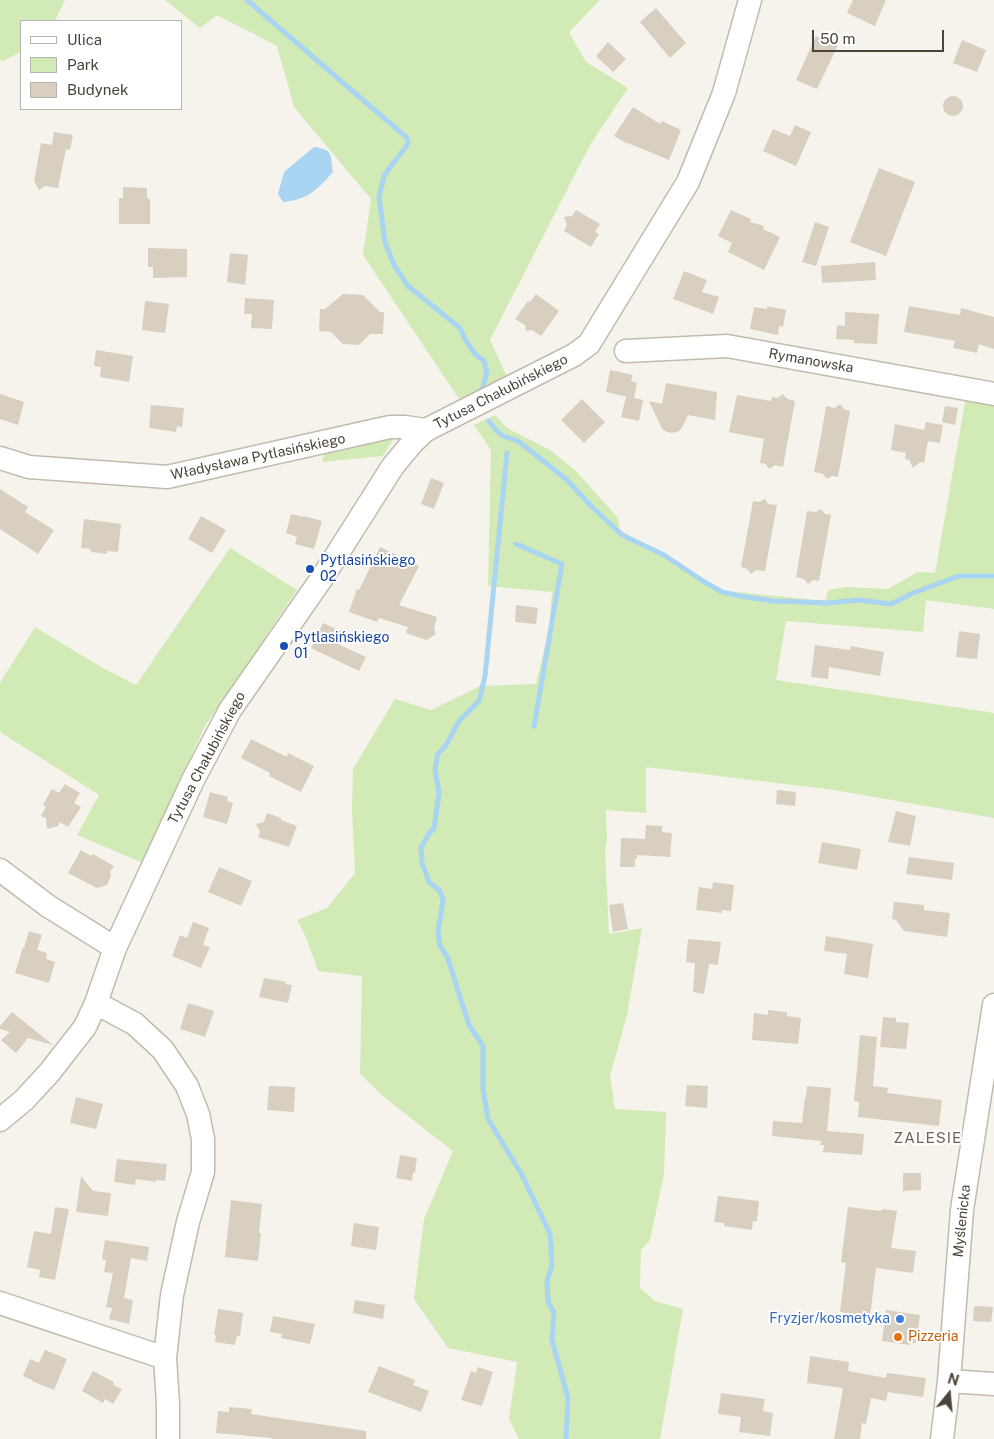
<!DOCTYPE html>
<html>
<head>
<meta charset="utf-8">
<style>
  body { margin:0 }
  #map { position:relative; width:994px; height:1439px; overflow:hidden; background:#f6f3ec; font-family:"Public Sans",sans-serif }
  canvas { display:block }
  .legend { position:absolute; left:20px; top:20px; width:162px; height:90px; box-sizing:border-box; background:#fff; border:1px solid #b7b4b0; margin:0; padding:6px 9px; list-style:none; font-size:15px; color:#4b4439 }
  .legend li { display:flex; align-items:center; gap:10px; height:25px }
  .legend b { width:25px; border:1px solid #b7b4b0 }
  .north { position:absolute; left:924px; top:1369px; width:50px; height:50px; -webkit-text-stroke:4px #fff; paint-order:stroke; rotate:17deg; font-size:14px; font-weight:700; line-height:20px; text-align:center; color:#4b4439 }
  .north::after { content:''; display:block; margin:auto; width:18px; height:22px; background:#4b4439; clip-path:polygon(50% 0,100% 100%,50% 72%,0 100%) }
  .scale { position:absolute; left:812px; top:30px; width:132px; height:22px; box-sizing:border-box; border:2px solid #4b4439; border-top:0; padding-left:6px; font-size:15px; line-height:18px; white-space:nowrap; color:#4b4439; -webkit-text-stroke:4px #fff; paint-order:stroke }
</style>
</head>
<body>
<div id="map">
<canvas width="994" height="1439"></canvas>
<ul class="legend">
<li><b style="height:6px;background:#fff"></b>Ulica</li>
<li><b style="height:14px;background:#d2eab5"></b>Park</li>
<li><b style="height:14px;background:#d8cfc1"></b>Budynek</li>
</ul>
<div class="north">N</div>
<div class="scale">50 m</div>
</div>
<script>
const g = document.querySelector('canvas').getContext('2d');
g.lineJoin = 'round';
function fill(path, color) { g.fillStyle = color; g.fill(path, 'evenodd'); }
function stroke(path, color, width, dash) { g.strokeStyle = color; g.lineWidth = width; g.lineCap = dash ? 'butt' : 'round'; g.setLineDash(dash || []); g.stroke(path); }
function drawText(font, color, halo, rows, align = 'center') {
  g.font = font + ' "Public Sans",sans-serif'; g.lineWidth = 4; g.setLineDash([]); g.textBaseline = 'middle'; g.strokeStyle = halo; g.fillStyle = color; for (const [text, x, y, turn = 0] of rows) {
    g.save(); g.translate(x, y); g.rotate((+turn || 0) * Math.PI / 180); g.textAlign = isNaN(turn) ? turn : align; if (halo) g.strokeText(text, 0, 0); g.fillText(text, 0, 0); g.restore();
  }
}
const green = new Path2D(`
  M0 0H65L55 21H21V52L3 61 0 60Z
  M165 0H600L569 32 586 62 628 88 590 145 490 340 508 379 461 402 363 255 371 199 294 107 277 46 217 15 200 28Z
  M966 397 994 405V609L926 600 923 632 786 621 776 680 994 713V818L834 790 646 767V813L606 810 607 841 605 848 609 934 642 928 627 1015 610 1076 615 1109 666 1112 664 1174 650 1240 641 1250 640 1288 655 1301 683 1309 660 1439H519L509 1419 517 1362 448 1348 414 1299 424 1219 453 1151 385 1098 360 1074 362 976 318 971 306 937 297 920 327 908 355 873 352 809 353 769 395 699 431 710 480 686 536 684 549 630 552 592 488 586 491 450 474 425 495 415 507 428 550 450 575 470 618 518 620 530 695 575 726 591 826 601 828 590 846 587 888 589 918 572 935 573Z
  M395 436 383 456 322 462 325 451Z
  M230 548 297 590 205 726 143 863 77 835 99 795 0 732V683L35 627 101 667 136 685Z`);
const water = new Path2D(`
  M314 147C334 150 330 154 333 172 318 189 308 200 283 202L278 194 284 172Z`);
const stream = new Path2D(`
  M247 0 406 137 408 142 406 147 391 166 384 176 379 197 385 242 394 265 408 286 460 328 466 341 475 354 484 361 487 372 482 390
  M489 421 495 429 503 436 518 441 566 479 591 506 622 535 664 555 703 581 722 592 740 596 773 601 829 603 858 600 891 604 913 593 959 576H994
  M507 453 485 676 479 701 459 721 446 745 438 754 435 769 439 793 434 828 428 835 421 848 422 863 429 882 440 891 443 900 438 932 440 946 447 956 469 1025 483 1046V1089L488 1119 522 1175 550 1234 552 1265 547 1281 548 1302 554 1312 552 1340 568 1398 566 1439
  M516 544 562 564 534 726`);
const building = new Path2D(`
  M853 0H886L875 26 847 13Z
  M656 8 686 43 670 58 640 22Z
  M816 36 838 45 817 89 796 80Z
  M962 40 986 50 977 72 953 63Z
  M608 42 626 59 613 72 596 56Z
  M943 106a10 10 0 1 1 20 0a10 10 0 1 1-20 0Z
  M633 107 660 124 662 121 681 130 669 160 628 143V144L614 136Z
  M795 125 811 132 796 166 763 151 773 129 790 136Z
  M54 132 73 135 70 150 66 149 58 188 45 186 39 190 34 181 41 143 52 145Z
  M879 168 915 182 886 256 850 242Z
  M123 187 147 188V198L150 199V224H119V198H123Z
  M576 210 600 224 595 232 599 234 591 247 564 231 567 225 564 217 572 216Z
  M731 210 751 219 750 222 764 226 763 229 780 237 764 270 728 252 732 243 718 236Z
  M815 222 829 227 816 266 802 262Z
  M148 248 187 249V277L153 278V267H148Z
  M230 253 248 255 245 285 227 282Z
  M875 262 876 280 822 283 821 266Z
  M684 271 707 280 702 292 719 297 713 314 673 299Z
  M343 294 363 295 380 312H384L383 334H370L359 345 343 344 331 332 319 331 320 309H325Z
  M536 294 559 311 541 336 532 330 526 331 525 325 515 319 528 301 530 302Z
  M245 298 274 300 272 329 251 328 252 314H244Z
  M145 301 169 304 165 333 142 330Z
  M767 306 786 310 783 327 779 326 778 335 750 329 754 307 767 309Z
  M909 306 960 315 961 308 994 317V349L979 344 977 353 953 348 955 341 904 332Z
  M845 312 879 314 877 344 854 343V340L836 339 837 325 845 326Z
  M96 350 133 356 129 382 100 377 101 367 94 366Z
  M610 370 633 375 631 381 637 383 634 398 643 400 639 421 621 417 626 397H628L606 392Z
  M666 383 717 392 715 420 688 415 682 428 679 431 672 433 667 432 662 429 649 401 662 404Z
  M0 394 24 402 18 425 0 419Z
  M783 394 787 399 795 401 783 467 775 465 769 469 766 464 760 463 764 439 729 432 737 395 771 401 772 397 778 398Z
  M582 399 605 422 584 443 561 420Z
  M840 404 844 409 850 411 838 477 832 476 827 479 823 474 814 472 821 436 826 406 835 408Z
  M151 405 184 408 182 427 177 426 176 432 149 428Z
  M945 406 958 408 955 425 942 422Z
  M926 422 943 425 940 443 928 441 924 463 920 462 913 468 909 460 905 459 906 453 891 450 895 424 924 430Z
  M431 478 444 483 434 509 421 504Z
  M0 489 28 507 25 512 54 530 38 554 0 529Z
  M765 499 768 504 777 505 765 571 756 570 751 574 747 569 741 567 753 501 759 502Z
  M821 509 825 514 831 515 819 581 813 580 808 584 804 579 796 577 807 511 816 512Z
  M291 514 303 517 304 516 322 521 314 549 295 544 297 537 286 533Z
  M201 516 226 530 212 553 188 539Z
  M84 519 121 524 118 552 107 551V554L91 552V549L81 548Z
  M380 547 419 566 399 605 437 617 434 628 436 634 427 640 406 633 408 627 379 618 377 622 349 612 357 589 359 590Z
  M516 605 538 608 536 624 515 622Z
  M323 623 343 632 338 644 366 657 359 671 311 648Z
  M959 631 980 634 977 659 956 657Z
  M815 645 850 650 851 646 884 652 880 676 829 667 828 679 811 677Z
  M251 739 287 757 288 753 314 766 301 792 269 776 270 773 241 758Z
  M65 784 80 793 74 803 81 807 68 827 60 822 58 826 47 829 46 818 41 816 46 807 43 805 52 789 59 793Z
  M777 790 796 792 795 806 776 804Z
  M210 792 228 797 227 801 233 803 227 824 203 817Z
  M896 811 916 816 910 846 888 842Z
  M267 813 281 818V820L297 826 289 847 258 837 260 832 256 824 264 822Z
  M646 825 662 826V832L672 833 670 857 637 855V859H635V867H620L621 838 645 839Z
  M822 842 861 849 857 870 818 863Z
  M81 850 91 856 93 854 114 866 110 872 111 876 107 885 97 888 68 873Z
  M909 857 954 863 952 880 906 874Z
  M219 867 252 881 241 906 208 892Z
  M713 882 734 885 731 911 722 910V913L696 910 699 887 712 889Z
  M894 902 924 905V910L950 913 947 937 904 931 896 920 892 919Z
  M623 903 628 929 613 932 609 905Z
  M193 922 209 928 203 945 210 947 201 968 172 956 180 935 187 938Z
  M29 931 42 935 37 950 47 953 46 959 55 962 49 983 15 973 23 947 24 948Z
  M826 936 873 944 868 978 844 974 847 954 824 951Z
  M688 939 721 942 718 965 709 964 704 994 693 992 695 963 686 962Z
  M264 978 286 982 285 984 292 985 288 1003 259 997Z
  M188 1003 214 1011 205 1037 180 1029Z
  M768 1010 787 1012V1016L801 1018 798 1044 752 1040 754 1013 768 1015Z
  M12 1012 53 1045 28 1038 16 1053 1 1040 10 1032 0 1029V1026Z
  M883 1017 896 1018V1022L909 1023 906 1049 880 1047Z
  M860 1035 877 1037 873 1086 888 1088 887 1093 942 1100 939 1126 858 1117 859 1102 854 1101Z
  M687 1085 708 1086 707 1108 685 1106Z
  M269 1086 295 1087 294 1112 267 1110Z
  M807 1086 831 1088 827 1131 864 1134 862 1155 823 1152 824 1145H820L821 1141 772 1136 773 1121 802 1123 805 1097H806Z
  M76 1097 103 1104 96 1129 70 1123Z
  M400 1155 417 1158 415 1173H413L412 1181 396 1178Z
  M117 1159 167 1164 165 1181 156 1180V1182L136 1179 135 1185 114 1182Z
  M903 1173H921V1190L903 1191Z
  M81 1176 93 1191 111 1193 108 1216 76 1212Z
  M718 1196 759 1201 757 1221H753L752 1230 724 1226V1223L714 1222Z
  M231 1200 262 1204 259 1233H261L258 1261 225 1257Z
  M55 1207 69 1209 55 1280 39 1277 40 1270 27 1267 34 1231 51 1234Z
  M848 1207 881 1211 882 1209 897 1211 891 1248 916 1251 913 1273 876 1268 870 1316 840 1312 846 1263 841 1262Z
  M354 1223 379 1227 376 1250 351 1246Z
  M105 1240 149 1247 147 1261 131 1258 124 1298 133 1300 129 1324 109 1319 112 1308 106 1307 113 1273 104 1272 106 1260 102 1259Z
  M355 1300 385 1305 383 1319 353 1313Z
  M974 1306 993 1307 991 1322 973 1321Z
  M218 1309 243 1313 240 1336H237L235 1345 215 1342 216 1335H214Z
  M886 1310 920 1315 916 1343H910L909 1345 882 1341Z
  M273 1316 315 1324 310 1344 281 1338 282 1334 270 1332Z
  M45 1350 67 1359 54 1390 32 1381V1380L23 1376 30 1359 39 1363Z
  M810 1356 849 1362 848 1371 886 1378 887 1373 926 1378 923 1397 888 1392 886 1401 871 1398 866 1424 862 1423 860 1439H834L843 1388 807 1383Z
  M379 1366 415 1380 413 1385 429 1391 421 1412 368 1392Z
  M478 1367 493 1372 482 1406 461 1400 471 1371 476 1373Z
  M93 1371 114 1382 113 1385 122 1389 113 1404 105 1399 103 1403 82 1391Z
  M721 1393 765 1399 763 1411 773 1413 770 1436 739 1432 741 1417 718 1414Z
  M229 1407 252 1409 251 1414 366 1431V1439H271L272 1438 216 1433 218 1411 229 1412Z`);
const minor = new Path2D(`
  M626 351 727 346 994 394
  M0 458 29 467 167 477 390 427H405L426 430
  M0 870 48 906 115 948
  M96 1003 135 1024 163 1050 187 1086 198 1114 203 1139V1172L188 1222 172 1295 165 1358 168 1404V1439
  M0 1120 24 1100 49 1073 85 1027 96 1003 115 948 193 780 230 710 322 578 393 466 413 442 426 430 574 355 589 344 688 182 724 93 750 0
  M0 1303 165 1358
  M949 1381 994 1384
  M942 1439 949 1381 962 1210 994 1005`);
const markers = [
  [310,569,5,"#1a4fb4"],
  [284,646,5,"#1a4fb4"],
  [900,1319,5,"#3f7fe0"],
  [898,1337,5,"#e8710a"]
];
const streetNames = [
  ["Rymanowska",811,361,10],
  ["Tytusa Chałubińskiego",501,392,-27],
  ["Władysława Pytlasińskiego",258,457,-12],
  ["Tytusa Chałubińskiego",207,758,-62],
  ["Myślenicka",962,1221,-84]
];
const transitNames = [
  ["Pytlasińskiego",320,561],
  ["02",320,577],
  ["Pytlasińskiego",294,638],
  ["01",294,654]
];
const shopNames = [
  ["Fryzjer/kosmetyka",890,1319]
];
const foodNames = [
  ["Pizzeria",908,1337]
];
const neighbourhoodNames = [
  ["ZALESIE",928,1138]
];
fill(green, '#d2eab5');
fill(water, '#a9d4f2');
stroke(stream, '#a9d4f2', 5);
fill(building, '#d8cfc1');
stroke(minor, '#c2bbae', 25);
stroke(minor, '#fff', 22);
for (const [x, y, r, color] of markers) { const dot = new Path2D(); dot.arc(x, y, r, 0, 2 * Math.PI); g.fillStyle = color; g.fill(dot); stroke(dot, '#fff', 2); }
drawText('14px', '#4b4439', '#fff', streetNames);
drawText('14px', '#164399', '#fff', transitNames, 'left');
drawText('14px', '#366cbe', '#fff', shopNames, 'right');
drawText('14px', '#c56008', '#fff', foodNames, 'left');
g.letterSpacing = '1px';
drawText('15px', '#6e6250', '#fff', neighbourhoodNames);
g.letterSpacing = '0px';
</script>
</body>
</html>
